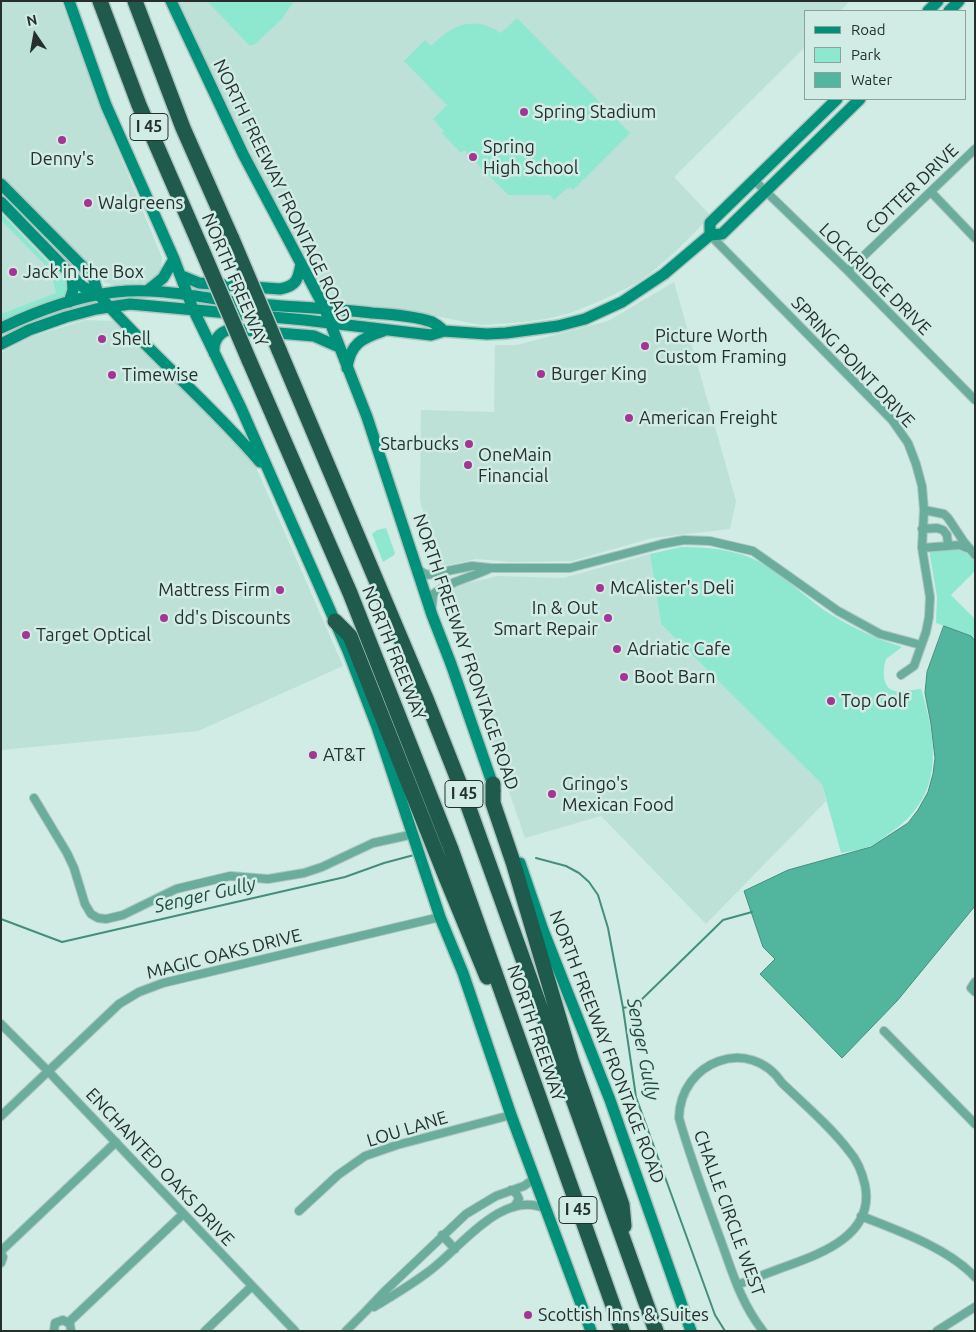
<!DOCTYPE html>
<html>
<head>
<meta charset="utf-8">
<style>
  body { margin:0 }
  #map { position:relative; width:976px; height:1332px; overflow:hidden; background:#d0ece4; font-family:Ubuntu,sans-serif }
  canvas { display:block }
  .frame { position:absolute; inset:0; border:2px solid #25302d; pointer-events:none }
  .legend { position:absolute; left:804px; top:10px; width:162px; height:90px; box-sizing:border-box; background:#d0ece4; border:1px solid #8ca19b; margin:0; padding:6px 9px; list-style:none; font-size:15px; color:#25302d }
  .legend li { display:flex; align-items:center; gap:10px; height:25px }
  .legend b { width:25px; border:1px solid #8ca19b }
  .north { position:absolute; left:10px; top:10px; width:50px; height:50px; -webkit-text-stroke:4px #d0ece4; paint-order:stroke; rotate:348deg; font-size:14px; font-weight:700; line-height:20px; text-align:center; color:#25302d }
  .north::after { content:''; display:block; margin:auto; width:18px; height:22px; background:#25302d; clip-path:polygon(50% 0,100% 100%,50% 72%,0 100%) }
</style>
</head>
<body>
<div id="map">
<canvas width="976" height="1332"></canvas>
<div class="frame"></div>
<ul class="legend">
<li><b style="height:6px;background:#019079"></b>Road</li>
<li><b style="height:14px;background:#8ee8d0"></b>Park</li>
<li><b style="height:14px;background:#52b69f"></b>Water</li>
</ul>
<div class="north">N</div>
</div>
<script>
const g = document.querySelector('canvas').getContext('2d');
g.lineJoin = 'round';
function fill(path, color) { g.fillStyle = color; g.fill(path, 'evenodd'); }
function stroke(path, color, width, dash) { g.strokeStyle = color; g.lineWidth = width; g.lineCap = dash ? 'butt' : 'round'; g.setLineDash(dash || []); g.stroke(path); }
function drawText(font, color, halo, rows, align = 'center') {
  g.font = font + ' Ubuntu,sans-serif'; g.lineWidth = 5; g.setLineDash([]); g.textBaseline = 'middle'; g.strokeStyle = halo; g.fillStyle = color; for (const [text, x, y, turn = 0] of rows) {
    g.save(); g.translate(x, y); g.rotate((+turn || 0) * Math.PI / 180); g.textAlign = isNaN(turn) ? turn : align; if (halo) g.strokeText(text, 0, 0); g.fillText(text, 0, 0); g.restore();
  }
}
const built = new Path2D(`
  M1 1H61L106 121 162 258 160 274 149 282 132 286H116L104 282 1 179Z
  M179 1H850L840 11H805V47L674 177 711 216 676 251 652 272 637 283 600 301 570 313 546 319 523 322 481 325 400 309 335 302 326 298 320 291 292 234 241 138 177 3Z
  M1 213 68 283 69 287 1 324Z
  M674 282 736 501 730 529 652 538 572 561 514 562 476 559 438 567 420 500 421 410 494 412 495 345H517L608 321Z
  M86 320 113 321 120 324 252 458 343 666 198 731 1 750V353L31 337Z
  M650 554 661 624 822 784 826 801 706 924 601 816 525 838 496 754 451 587 498 576 563 578Z`);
const green = new Path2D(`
  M207 1H294L281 20 255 44 250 46Z
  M517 18 630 133 573 190 571 188 566 189 554 200 550 195H508L464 150 461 153 442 133 444 131 433 119 447 105 404 61 425 40 431 46C453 24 473 15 501 33Z
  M1 213 68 283 69 287 64 299 1 324V314L56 293 53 281 57 277 1 220Z
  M386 528 395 553 394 555 383 562 372 534 377 530Z
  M681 547C715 547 748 551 776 572 794 585 811 602 830 614 853 628 877 639 902 647L886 659C883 669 881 688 895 691 902 693 913 689 921 689 938 744 944 797 890 833 884 837 877 843 871 846 862 850 850 851 841 853L822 784 661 624 650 554Z
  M933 549H962L975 561V571L951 595 975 619V641L971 636 936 623 937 597 930 556V552Z`);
const water = new Path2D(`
  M944 626 971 636 975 641V906L897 1001 842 1058 760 974 775 959 763 947 744 891 788 870 871 847 908 823 918 810 928 792 933 774 935 758 931 724 925 693 927 672Z`);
const stream = new Path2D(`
  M536 858 566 866 579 873 589 882 598 895 608 928 623 1008 636 1097 715 1315 725 1331
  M1 919 62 942 345 877 384 863 414 855
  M623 1008 636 1005 723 920 752 912`);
const minor = new Path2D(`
  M753 179 848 271 975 400
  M931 192 975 238
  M710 235 892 420 908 443 916 464 922 486 924 510 922 548 930 597 929 617 926 632 914 666 901 675
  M848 271 975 149
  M924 510 944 514 948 518 964 542 975 555
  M922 529 937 528 943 530 947 535 948 545
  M922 548 960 545 967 548
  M417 569 427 575 472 566 491 568H570L662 544 684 540 710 541 753 551 838 611 880 634 921 645
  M432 608 433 594C450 581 470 578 489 569
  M34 798 67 853 74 868 85 904 91 914 98 918 106 919 123 915 176 889 230 876 268 879 304 873 322 867 373 843 414 834
  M975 982 971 988 975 992
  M1 1024 48 1071 295 1331
  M884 1031 975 1124
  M1 1116 119 1004 139 992 163 983 440 917
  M511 1190 516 1193 519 1199 514 1207
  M299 1211 338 1175 365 1156 397 1145 511 1115
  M861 1216C897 1230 948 1248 975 1277
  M442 1235 455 1249
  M1 1251 116 1142
  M1 1253 3 1257 1 1263
  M737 1285C753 1279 770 1272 787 1266 823 1253 875 1234 865 1185 862 1172 858 1161 849 1151 830 1126 805 1105 782 1083 750 1035 680 1061 679 1118 691 1160 706 1200 721 1241 733 1274 741 1303 763 1331
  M374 1307C392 1296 411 1285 428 1272 460 1249 502 1188 546 1209
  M69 1322 183 1214
  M54 1331 55 1323 63 1320 70 1324 71 1331
  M205 1331 252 1286
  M346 1331 365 1312 385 1291 466 1214 496 1196 524 1186 535 1178
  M937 1331 975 1307`);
const secondary = new Path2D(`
  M69 1 106 105 174 259 193 309 241 408 348 651 377 727 440 917 463 973 511 1115 591 1331
  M171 1 243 154 324 307 367 417 432 615 451 664 495 791
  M928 11 938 1
  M949 11 959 1
  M1 184 93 277 98 294
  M1 202 83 287 98 294C149 353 210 403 260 462
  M710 235V223L837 99
  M182 276 199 283 280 289C297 286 298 279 301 264
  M147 291 163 278 174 259
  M69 302 73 290 72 275
  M1 328C37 311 76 296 116 292 158 287 202 298 244 303 287 307 329 308 372 313 388 314 418 317 432 322 436 324 441 328 444 331
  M1 344 29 330 66 317 96 309 130 304 305 320 431 335 444 331 487 334 506 333 558 326 585 319 622 302 664 274 710 235 722 234 860 99
  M214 353C213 340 219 332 231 329L314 336 339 347
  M347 368C350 344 362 338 383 331
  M520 863 543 930 610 1100 691 1331`);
const motorway = new Path2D(`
  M100 1 139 105 202 250
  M135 1 183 128 232 239
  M279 350 427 701 466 800 656 1331
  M249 360 350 593 451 849 622 1331
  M335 621 350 636 445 875 487 977
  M493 784V803L513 862 572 1062 622 1205 624 1226`);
const motorwayBridge = new Path2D(`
  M232 239 279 350
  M202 250 249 360`);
const markers = [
  [524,112,5,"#a43593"],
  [62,140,5,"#a43593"],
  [473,157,5,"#a43593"],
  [88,203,5,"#a43593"],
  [13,272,5,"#a43593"],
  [102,339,5,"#a43593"],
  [645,346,5,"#a43593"],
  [541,374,5,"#a43593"],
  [112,375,5,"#a43593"],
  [629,418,5,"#a43593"],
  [469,444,5,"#a43593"],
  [468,465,5,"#a43593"],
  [600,588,5,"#a43593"],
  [280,590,5,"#a43593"],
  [164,618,5,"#a43593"],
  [608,618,5,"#a43593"],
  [26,635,5,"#a43593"],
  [617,649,5,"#a43593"],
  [624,677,5,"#a43593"],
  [831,701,5,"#a43593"],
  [313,755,5,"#a43593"],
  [552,794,5,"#a43593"],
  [528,1315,5,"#a43593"]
];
const shields = [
  [149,127,38],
  [464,794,38],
  [578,1210,38]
];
const shieldNames = [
  ["I 45",149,127],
  ["I 45",464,794],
  ["I 45",578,1210]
];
const poiNames = [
  ["Spring Stadium",534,112],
  ["Spring",483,147],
  ["High School",483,168],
  ["Denny's",62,159,"center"],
  ["Walgreens",98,203],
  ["Jack in the Box",23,272],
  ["Picture Worth",655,336],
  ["Custom Framing",655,357],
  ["Shell",112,339],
  ["Burger King",551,374],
  ["Timewise",122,375],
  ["American Freight",639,418],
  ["Starbucks",459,444,"right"],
  ["OneMain",478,455],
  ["Financial",478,476],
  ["McAlister's Deli",610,588],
  ["Mattress Firm",270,590,"right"],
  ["In & Out",598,608,"right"],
  ["Smart Repair",598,629,"right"],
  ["dd's Discounts",174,618],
  ["Target Optical",36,635],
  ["Adriatic Cafe",627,649],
  ["Boot Barn",634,677],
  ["Top Golf",841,701],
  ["AT&T",323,755],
  ["Gringo's",562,784],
  ["Mexican Food",562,805],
  ["Scottish Inns & Suites",538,1315]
];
const streetNames = [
  ["COTTER DRIVE",912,189,-44],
  ["NORTH FREEWAY FRONTAGE ROAD",282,191,64],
  ["LOCKRIDGE DRIVE",875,279,45],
  ["NORTH FREEWAY",235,280,67],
  ["SPRING POINT DRIVE",853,362,47],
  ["NORTH FREEWAY FRONTAGE ROAD",466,652,71],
  ["NORTH FREEWAY",394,653,68],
  ["MAGIC OAKS DRIVE",224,954,-14],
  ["NORTH FREEWAY",536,1033,71],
  ["NORTH FREEWAY FRONTAGE ROAD",607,1047,69],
  ["LOU LANE",407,1129,-17],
  ["ENCHANTED OAKS DRIVE",160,1167,47],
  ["CHALLE CIRCLE WEST",729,1213,70]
];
const waterNames = [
  ["Senger Gully",205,895,-13],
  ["Senger Gully",643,1049,79]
];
fill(built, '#bde1d7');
fill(green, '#8ee8d0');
fill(water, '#52b69f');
stroke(water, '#448e7d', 1);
stroke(stream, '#448e7d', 2);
stroke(minor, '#aec6bf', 10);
stroke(secondary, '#aec6bf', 14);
stroke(motorway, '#aec6bf', 18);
stroke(minor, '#6bad9c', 8);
stroke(secondary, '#019079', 11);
stroke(motorway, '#205a4d', 15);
stroke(motorwayBridge, '#aec6bf', 18, []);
stroke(motorwayBridge, '#205a4d', 15);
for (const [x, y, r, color] of markers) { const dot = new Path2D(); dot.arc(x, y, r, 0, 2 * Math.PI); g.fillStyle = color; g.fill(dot); stroke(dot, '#d0ece4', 2); }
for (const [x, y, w] of shields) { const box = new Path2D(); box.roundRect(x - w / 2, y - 13.5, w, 27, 4); g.fillStyle = '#d0ece4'; g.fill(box); stroke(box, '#25302d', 1); }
drawText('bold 16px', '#25302d', null, shieldNames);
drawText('18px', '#25302d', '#d0ece4', poiNames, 'left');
drawText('18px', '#25302d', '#d0ece4', streetNames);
drawText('italic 19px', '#214d42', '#d0ece4', waterNames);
</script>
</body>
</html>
